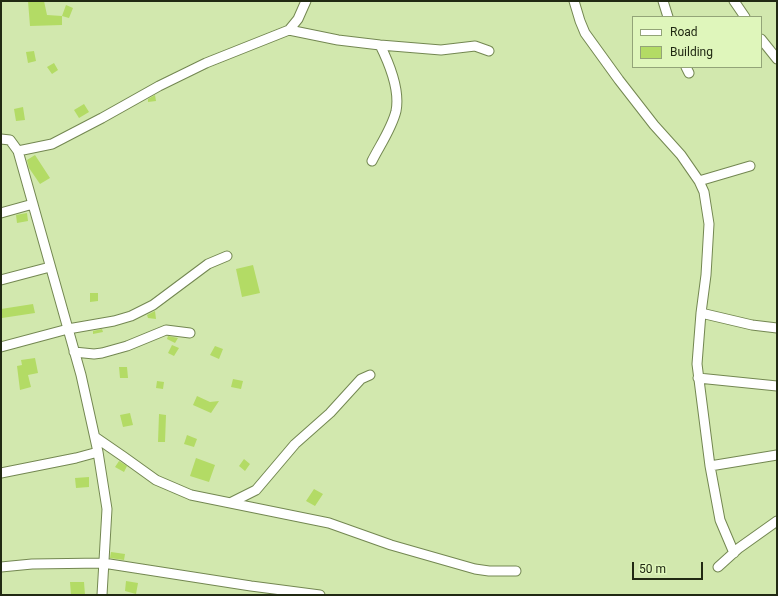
<!DOCTYPE html>
<html>
<head>
<meta charset="utf-8">
<style>
  body { margin:0 }
  #map { position:relative; width:778px; height:596px; overflow:hidden; background:#d2e8ae; font-family:Roboto,sans-serif }
  canvas { display:block }
  .frame { position:absolute; inset:0; border:2px solid #212913; pointer-events:none }
  .legend { position:absolute; left:632px; top:16px; width:130px; height:52px; box-sizing:border-box; background:#dff6bb; border:1px solid #93a478; margin:0; padding:5px 7px; list-style:none; font-size:12px; color:#212913 }
  .legend li { display:flex; align-items:center; gap:8px; height:20px }
  .legend b { width:20px; border:1px solid #93a478 }
  .scale { position:absolute; left:632px; top:562px; width:71px; height:18px; box-sizing:border-box; border:2px solid #212913; border-top:0; padding-left:5px; font-size:12px; line-height:14px; white-space:nowrap; color:#212913; -webkit-text-stroke:3px #dff6bb; paint-order:stroke }
</style>
</head>
<body>
<div id="map">
<canvas width="778" height="596"></canvas>
<div class="frame"></div>
<ul class="legend">
<li><b style="height:5px;background:#fff"></b>Road</li>
<li><b style="height:11px;background:#b3db65"></b>Building</li>
</ul>
<div class="scale">50 m</div>
</div>
<script>
const g = document.querySelector('canvas').getContext('2d');
g.lineJoin = 'round';
function fill(path, color) { g.fillStyle = color; g.fill(path, 'evenodd'); }
function stroke(path, color, width, dash) { g.strokeStyle = color; g.lineWidth = width; g.lineCap = dash ? 'butt' : 'round'; g.setLineDash(dash || []); g.stroke(path); }
const building = new Path2D(`
  M28 1H44L47 15 62 16V25L30 26Z
  M66 5 73 8 69 18 62 16Z
  M34 51 36 61 28 63 26 52Z
  M54 63 58 70 52 74 47 67Z
  M155 95 156 101 148 102V99Z
  M84 104 89 112 79 118 74 110Z
  M23 107 25 120 16 121 14 109Z
  M35 155 50 178 40 184 29 168 27 160Z
  M27 213 28 221 17 223 16 215Z
  M253 265 260 293 242 297 236 269Z
  M90 293H98V301L90 302Z
  M33 304 35 313 2 318 1 309Z
  M155 311 156 319 148 318 147 315Z
  M102 329 103 332 93 334V331Z
  M168 336 178 338 175 343 167 339Z
  M172 345 179 348 174 356 168 353Z
  M215 346 223 349 219 359 210 355Z
  M35 358 38 373 28 375 31 387 20 390 17 366 22 365 21 360Z
  M119 367H127L128 378H120Z
  M233 379 243 381 241 389 231 387Z
  M157 381 164 382 163 389 156 388Z
  M197 396 210 402 219 401 211 413 193 405Z
  M130 413 133 425 123 427 120 415Z
  M159 414 166 415 165 442H158Z
  M187 435 197 439 194 447 184 444Z
  M196 458 215 465 209 482 190 476Z
  M244 459 250 464 245 471 239 466Z
  M119 461 127 466 124 472 115 467Z
  M89 477V487L76 488 75 478Z
  M314 489 323 494 315 506 306 501Z
  M111 552 125 554 124 560 110 558Z
  M126 581 138 583 136 594 125 591Z
  M70 582H84L85 595H71Z`);
const street = new Path2D(`
  M574 1 580 21 585 33 619 80 654 125 681 155 699 181 704 192 709 224 706 275 701 313 697 364 710 466 720 520 734 553
  M663 1 668 17
  M734 1 745 17
  M289 30 338 40 380 45 441 50 475 46 489 51
  M761 39 777 59
  M686 67 689 73
  M1 139 10 140 18 151 81 375 98 452 76 458 1 473
  M18 151 52 144 102 118 159 86 206 63 289 30 298 19 306 1
  M372 161C380 145 392 128 396 111 400 91 389 63 380 45
  M699 181 750 166
  M1 213 33 204
  M1 280 50 267
  M701 313 752 325 777 328
  M1 347 68 329 114 321 131 316 153 305 208 264 227 256
  M74 352 94 354 102 353 127 346 166 330 190 333
  M698 378 777 386
  M95 437 124 457 156 480 191 495 329 523 391 545 475 569 489 571H516
  M98 452 107 509 102 595
  M710 466 777 455
  M230 503 256 490 295 444 330 413 361 379 370 375
  M1 567 32 564 103 563 251 586 320 595
  M718 567 739 548 777 521`);
fill(building, '#b3db65');
stroke(street, '#738751', 11);
stroke(street, '#fff', 9);
</script>
</body>
</html>
